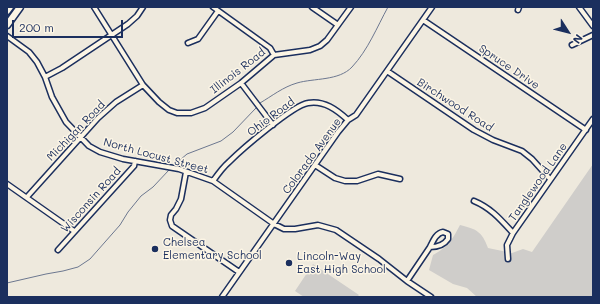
<!DOCTYPE html>
<html>
<head>
<meta charset="utf-8">
<style>
  body { margin:0 }
  #map { position:relative; width:600px; height:304px; overflow:hidden; background:#eee9dd; font-family:Mali,sans-serif }
  canvas { display:block }
  .frame { position:absolute; inset:0; border:8px solid #1b2f5e; pointer-events:none }
  .north { position:absolute; left:548px; top:12px; width:40px; height:40px; -webkit-text-stroke:3px #fcf5e5; paint-order:stroke; rotate:126deg; font-size:11px; font-weight:700; line-height:16px; text-align:center; color:#1b2f5e }
  .north::after { content:''; display:block; margin:auto; width:14px; height:18px; background:#1b2f5e; clip-path:polygon(50% 0,100% 100%,50% 72%,0 100%) }
  .scale { position:absolute; left:12px; top:20px; width:111px; height:18px; box-sizing:border-box; border:2px solid #1b2f5e; border-top:0; padding-left:5px; font-size:12px; line-height:14px; white-space:nowrap; color:#1b2f5e; -webkit-text-stroke:3px #fcf5e5; paint-order:stroke }
</style>
</head>
<body>
<div id="map">
<canvas width="600" height="304"></canvas>
<div class="frame"></div>
<div class="north">N</div>
<div class="scale">200 m</div>
</div>
<script>
const g = document.querySelector('canvas').getContext('2d');
g.lineJoin = 'round';
function fill(path, color) { g.fillStyle = color; g.fill(path, 'evenodd'); }
function stroke(path, color, width, dash) { g.strokeStyle = color; g.lineWidth = width; g.lineCap = dash ? 'butt' : 'round'; g.setLineDash(dash || []); g.stroke(path); }
function drawText(font, color, halo, rows, align = 'center') {
  g.font = font + ' Mali,sans-serif'; g.lineWidth = 3; g.setLineDash([]); g.textBaseline = 'middle'; g.strokeStyle = halo; g.fillStyle = color; for (const [text, x, y, turn = 0] of rows) {
    g.save(); g.translate(x, y); g.rotate((+turn || 0) * Math.PI / 180); g.textAlign = isNaN(turn) ? turn : align; if (halo) g.strokeText(text, 0, 0); g.fillText(text, 0, 0); g.restore();
  }
}
const green = new Path2D(`
  M593 164V297H477L467 288 453 284 429 270 433 255C448 247 452 240 460 225 476 229 482 231 488 248L512 253 523 249 532 252Z
  M313 264 359 295 357 297H304L295 291Z`);
const stream = new Path2D(`
  M260 103C272 96 283 87 297 83 314 78 339 81 352 67 368 50 377 27 388 7
  M173 166 187 154 221 141 233 132 256 108
  M7 283 46 274 63 271 78 267 90 259 120 225 128 212 141 196 153 187 169 170`);
const minor = new Path2D(`
  M94 7 143 85 159 102 169 110 177 113H191L205 108 241 83 274 55 310 50 320 46 327 40 351 7
  M213 7 270 48 274 55
  M312 7 338 25
  M579 7 593 26
  M518 10 519 7
  M423 20 586 130
  M7 36 29 52 37 62 45 77 52 97 66 122 89 146 100 152 123 159 179 169 213 181 274 224 284 229H295L318 225 336 230 379 259 407 281 431 297
  M188 43 198 39 218 11
  M572 45 593 35
  M387 71 474 130 493 140 522 151 532 159 550 179
  M45 77 62 68 128 24 137 16 143 7
  M241 83 273 125
  M315 165 335 178 345 181H357L378 174 400 179
  M186 172 181 199 176 209 171 215 170 220 172 226 239 272
  M213 181C218 174 223 167 229 162 241 150 293 105 308 103 324 100 337 110 348 120
  M7 184 74 231
  M27 197 98 118 116 102 143 85
  M474 201C491 208 501 220 513 233
  M58 250 134 166 135 161
  M508 259 507 245 513 233 593 119
  M407 281 430 247C437 247 444 245 448 239V234L443 232C436 233 433 241 430 247
  M222 297 338 132 348 120 356 115 432 7`);
const primary = new Path2D(`
  M7 11 10 7
  M7 25 20 7`);
const markers = [
  [155,249,4,"#1b2f5e"],
  [289,263,4,"#1b2f5e"]
];
const streetNames = [
  ["Spruce Drive",509,67,34],
  ["Illinois Road",238,71,-38],
  ["Birchwood Road",455,105,33],
  ["Ohio Road",271,117,-37],
  ["Michigan Road",76,131,-46],
  ["North Locust Street",156,156,15],
  ["Colorado Avenue",312,156,-54],
  ["Tanglewood Lane",538,182,-55],
  ["Wisconsin Road",91,200,-48]
];
const poiNames = [
  ["Chelsea",163,243],
  ["Elementary School",163,256],
  ["Lincoln-Way",297,257],
  ["East High School",297,270]
];
fill(green, '#cfcdca');
stroke(stream, '#6c778f', 1);
stroke(minor, '#1b2f5e', 7);
stroke(primary, '#1b2f5e', 9);
stroke(minor, '#fcf5e5', 4);
stroke(primary, '#fcf5e5', 6);
for (const [x, y, r, color] of markers) { const dot = new Path2D(); dot.arc(x, y, r, 0, 2 * Math.PI); g.fillStyle = color; g.fill(dot); stroke(dot, '#fcf5e5', 1.5); }
drawText('11px', '#1b2f5e', '#fcf5e5', streetNames);
drawText('11px', '#1b2f5e', '#fcf5e5', poiNames, 'left');
</script>
</body>
</html>
